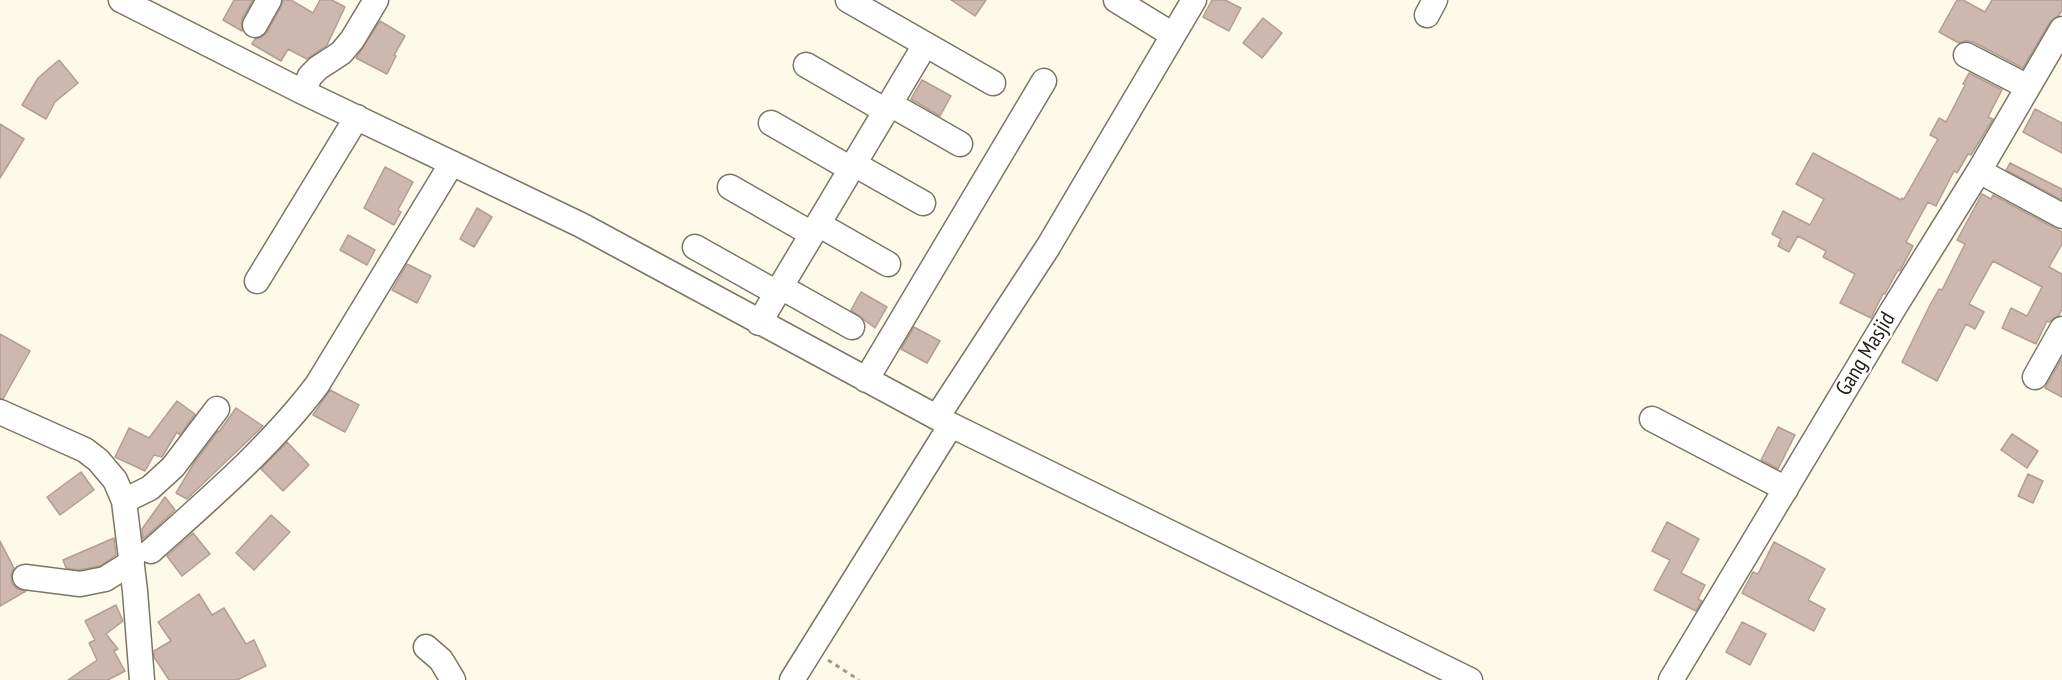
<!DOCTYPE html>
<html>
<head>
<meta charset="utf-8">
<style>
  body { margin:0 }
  canvas { display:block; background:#fef9e9 }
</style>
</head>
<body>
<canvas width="2062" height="680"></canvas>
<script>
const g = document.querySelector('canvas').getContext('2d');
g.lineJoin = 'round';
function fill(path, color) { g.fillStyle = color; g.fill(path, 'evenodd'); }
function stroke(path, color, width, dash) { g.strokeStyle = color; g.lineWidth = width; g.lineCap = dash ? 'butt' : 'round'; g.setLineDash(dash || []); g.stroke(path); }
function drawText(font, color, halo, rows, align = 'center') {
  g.font = font + ' "PT Sans Narrow",sans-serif'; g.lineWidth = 4.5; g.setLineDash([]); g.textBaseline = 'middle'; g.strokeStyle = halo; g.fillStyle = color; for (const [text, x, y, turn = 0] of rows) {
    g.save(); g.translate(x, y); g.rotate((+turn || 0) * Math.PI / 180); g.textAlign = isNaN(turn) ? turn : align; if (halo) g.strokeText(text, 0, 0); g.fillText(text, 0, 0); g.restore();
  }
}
const building = new Path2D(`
  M234 0H253L242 19V31L223 20Z
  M283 0H291L313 13 320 0H332L345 7 327 45 307 59 288 49 281 61 252 44 255 39 262 37 267 32 281 7Z
  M951 0H986L975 16Z
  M1212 0H1225L1241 8 1229 31 1203 17Z
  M1957 0H1963L1985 12 1992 0H2062V10L2059 15 2050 22 2023 68 1973 42 1966 41 1959 43 1939 32Z
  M1263 18 1282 33 1262 58 1243 43Z
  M380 21 405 36 394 55 396 56 387 74 356 58Z
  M59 60 78 83 55 102 46 119 22 105 38 78Z
  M1969 73 2002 90 1988 117 1993 119 1971 155 1968 154 1957 173 1954 171 1936 206 1928 202 1906 242 1913 246 1902 267 1900 271 1898 270 1885 294H1883L1871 318 1840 303 1855 274 1823 257 1826 251 1798 236 1789 252 1778 246 1781 239 1772 234 1783 211 1810 225 1824 199 1796 184 1813 153 1901 200 1902 198 1904 199 1938 139 1930 135 1939 118 1946 122 1965 85 1963 84Z
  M922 80 951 96 940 116 911 99Z
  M2035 109 2062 123V153L2023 132Z
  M0 124 24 139 0 178Z
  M2010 163 2062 189V200L2006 170Z
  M385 167 413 182 398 210 401 212 394 225 364 208Z
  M1982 194 1991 199 1993 195 2062 232V244L2049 267 2062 274V309L2059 315 2049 322 2047 321 2036 344 2002 328 2011 308 2027 316 2042 287 1993 261 1969 304 1984 312 1975 329 1966 324 1937 381 1902 362 1930 305 1939 289 1942 290 1965 244 1957 240Z
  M477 208 492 217 474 247 460 239Z
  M348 235 375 250 367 265 340 250Z
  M407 264 431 276 417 303 392 290Z
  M861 292 887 307 875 328 851 310Z
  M914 327 940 341 927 363 901 349Z
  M0 334 30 351 3 399 0 398Z
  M2062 358V397L2045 388Z
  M330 390 359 405 345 432 313 415Z
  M177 401 195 414 180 435 177 432 162 457 154 455 145 471 115 457 129 428 149 438Z
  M236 408 263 426 187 499 176 493 194 463 218 431 219 432Z
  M1778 427 1795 435 1778 469 1761 460Z
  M2012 434 2038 451 2027 468 2001 450Z
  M287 442 309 465 283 491 261 469Z
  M81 472 94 490 60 515 47 497Z
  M2028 474 2043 481 2033 503 2018 496Z
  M165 497 175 510 143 539 142 529Z
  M271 515 290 532 254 570 236 553Z
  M1667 522 1699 539 1681 573 1705 585 1698 599 1702 601 1696 611 1654 590 1670 560 1652 551Z
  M193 533 210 554 182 576 167 556Z
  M114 538 116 555 100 566 79 570 66 568 63 560Z
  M0 541 14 568 11 575 12 583 17 589 26 591 0 606Z
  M1774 542 1825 569 1808 600 1825 609 1814 631 1742 593 1753 572 1758 574Z
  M199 594 212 615 224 608 246 644 254 640 266 666 237 680H169L154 657V651L171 641 158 622Z
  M116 605 123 621 106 634 118 649 114 651 125 671 108 680H68L97 660 89 643 95 640 85 621Z
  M1742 622 1766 634 1750 665 1726 652Z`);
const path = new Path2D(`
  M828 660 859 680`);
const minor = new Path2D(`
  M121 0 303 92 581 225 951 425 1470 680
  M848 0 993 83
  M1116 0 1173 35
  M1427 15 1435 0
  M255 25 269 0
  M1966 55 2028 87
  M806 65 886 111
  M303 92 310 76 318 68 341 53 352 40 376 0
  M890 104 960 144
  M771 123 851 169
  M854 164 923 203
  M1979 171 2062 216
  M730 187 812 234
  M818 224 888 264
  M695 247 777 293
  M257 281 357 117
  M781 287 852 327
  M759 323 925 45
  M2035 377 2062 329
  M866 380 1044 81
  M0 412 85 450 98 460 115 480 124 501 135 591 142 680
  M937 417 1048 247 1194 0
  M1652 419 1786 489
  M124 501 150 488 173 467 217 409
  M151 551C209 499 270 447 317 385L452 163
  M25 577 80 584 105 579 132 562
  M426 647 441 660 453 680
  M792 680 951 425
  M1671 680 1892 311 1979 171 2062 29`);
const streetNames = [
  ["Gang Masjid",1866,354,-59]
];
fill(building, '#ccb8ae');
stroke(building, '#b29e95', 1.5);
stroke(minor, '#7c7665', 27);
stroke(path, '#9d9a8e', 3, [4.5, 4.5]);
stroke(minor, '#fff', 24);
drawText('22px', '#24221b', '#fff', streetNames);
</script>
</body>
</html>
